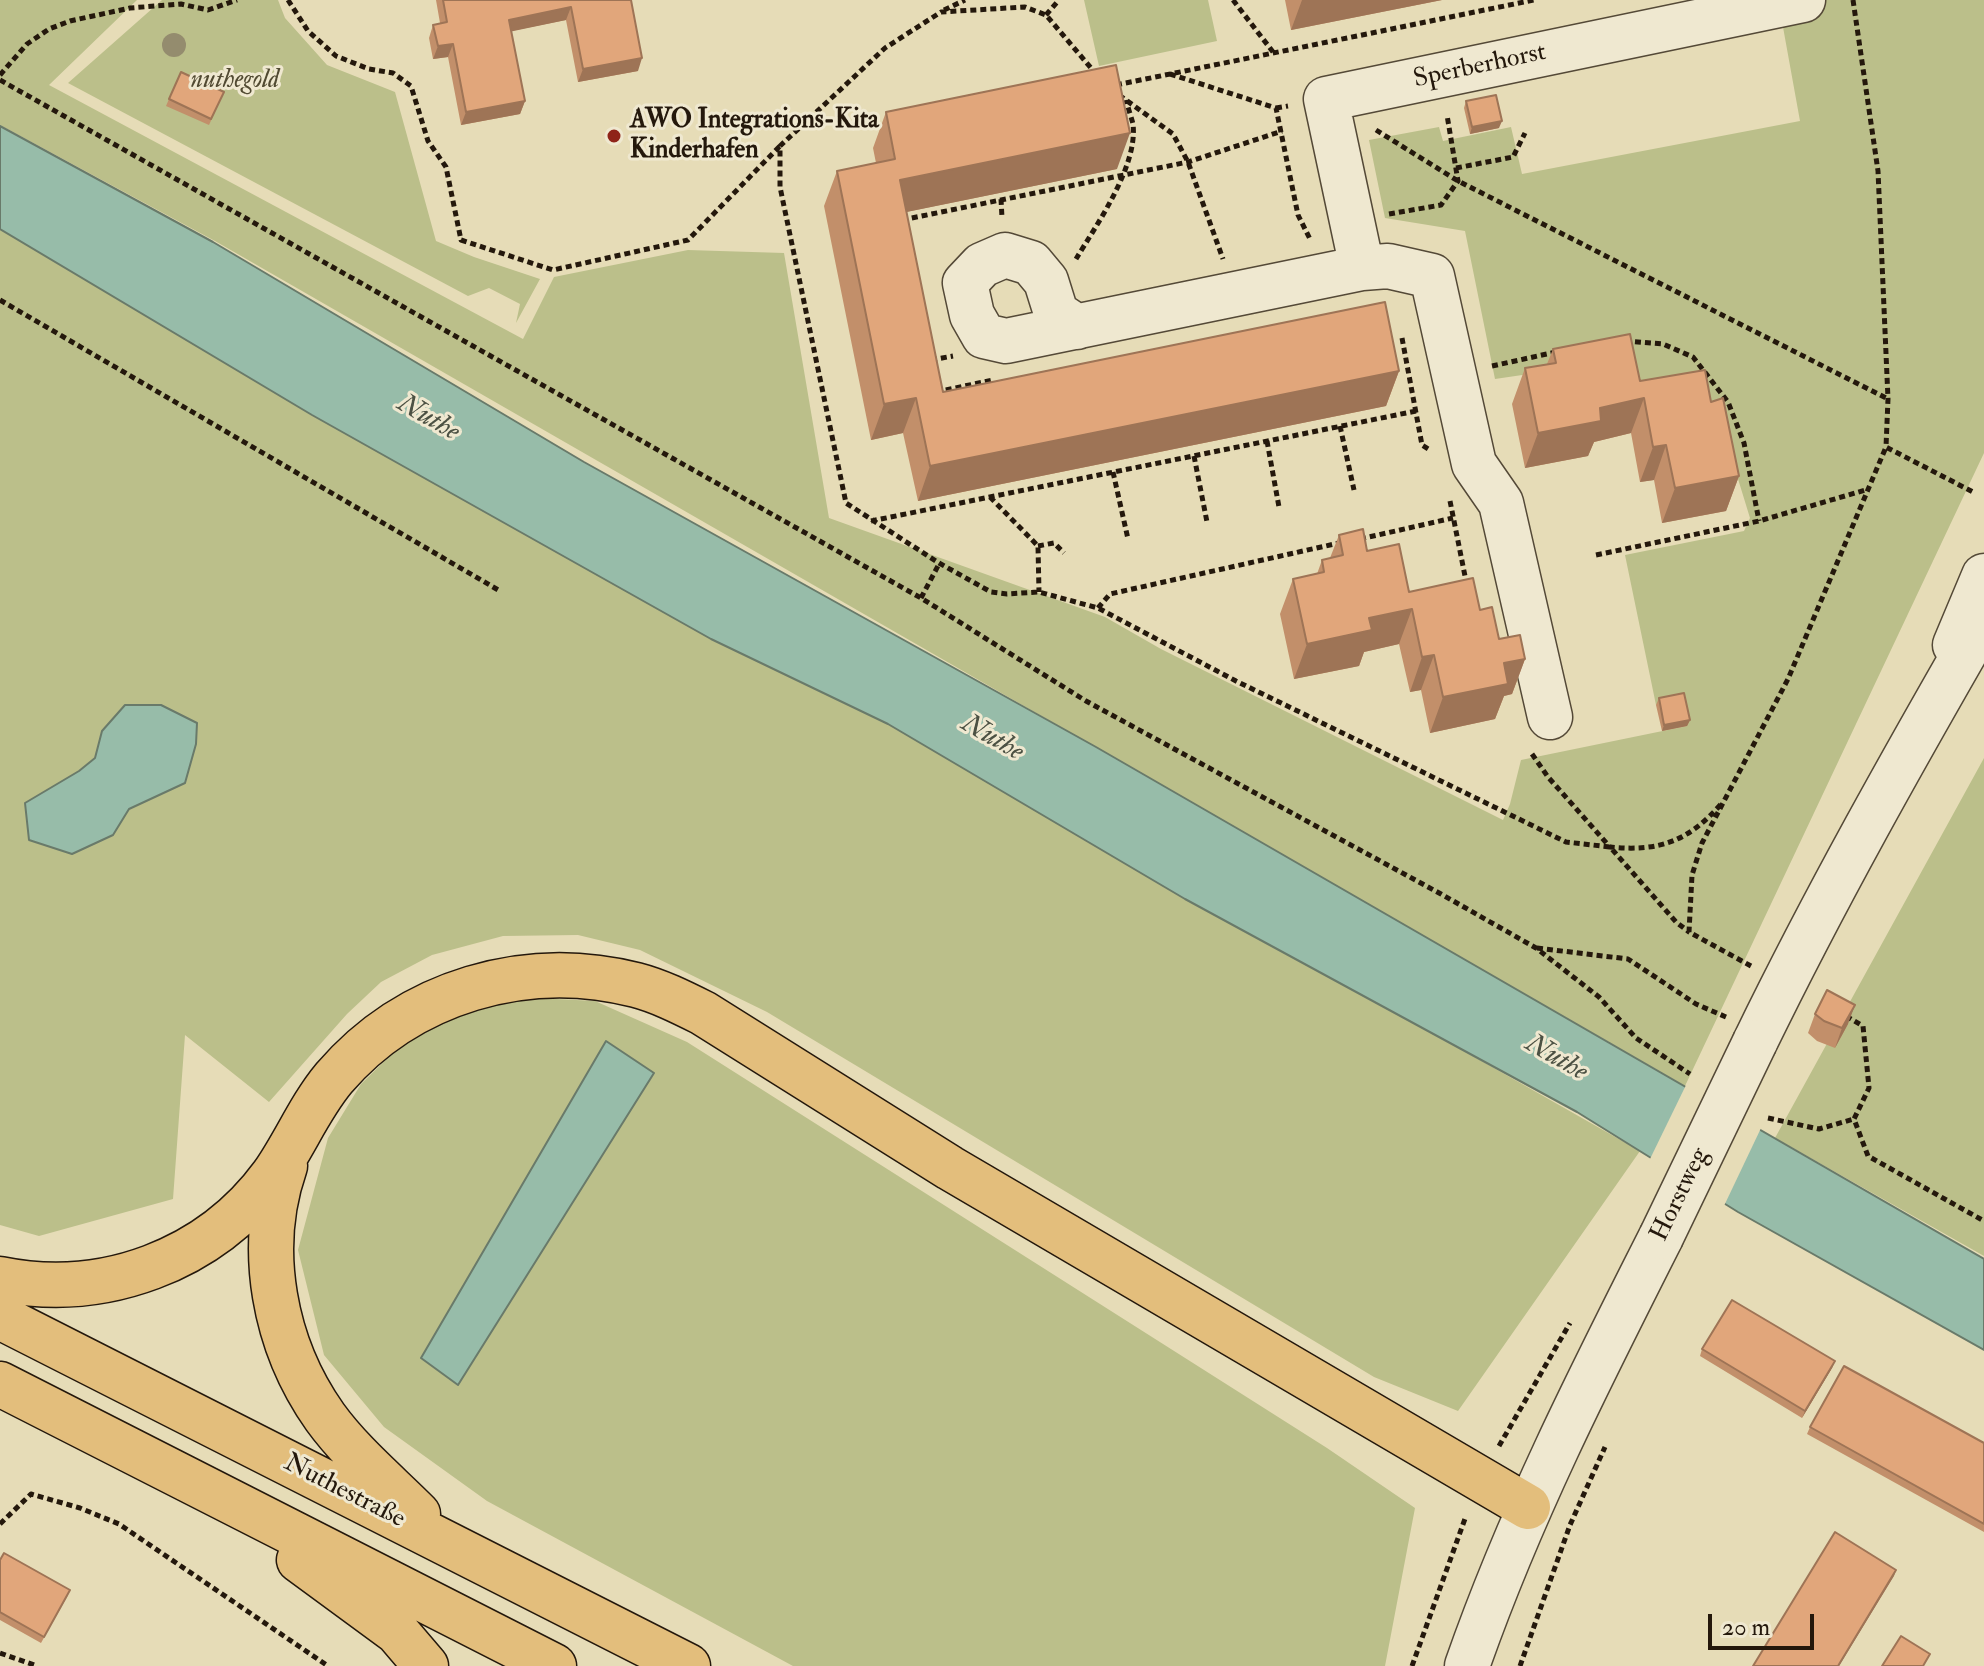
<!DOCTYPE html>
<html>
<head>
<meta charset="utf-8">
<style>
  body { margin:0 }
  #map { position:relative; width:1984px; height:1666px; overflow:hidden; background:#e6dcb7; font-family:"IM FELL Double Pica",serif }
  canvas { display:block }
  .scale { position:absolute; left:1708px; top:1614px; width:106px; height:36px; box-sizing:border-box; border:4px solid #24180c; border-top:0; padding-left:10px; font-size:24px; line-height:28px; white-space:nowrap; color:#24180c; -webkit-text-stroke:6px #efe8d0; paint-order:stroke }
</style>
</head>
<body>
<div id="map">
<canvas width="1984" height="1666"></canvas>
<div class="scale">20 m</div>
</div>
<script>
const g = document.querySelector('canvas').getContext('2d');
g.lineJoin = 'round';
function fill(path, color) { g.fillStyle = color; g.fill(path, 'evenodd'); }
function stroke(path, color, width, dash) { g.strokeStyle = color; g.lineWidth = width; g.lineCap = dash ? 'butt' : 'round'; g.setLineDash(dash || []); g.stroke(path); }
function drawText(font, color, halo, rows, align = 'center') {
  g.font = font + ' "IM FELL Double Pica",serif'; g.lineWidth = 6; g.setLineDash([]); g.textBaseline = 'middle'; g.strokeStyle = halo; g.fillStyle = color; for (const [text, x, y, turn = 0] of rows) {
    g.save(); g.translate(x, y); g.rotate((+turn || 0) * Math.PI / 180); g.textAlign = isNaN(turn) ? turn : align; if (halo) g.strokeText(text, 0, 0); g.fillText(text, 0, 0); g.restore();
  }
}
const green = new Path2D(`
  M0 0H137L49 85 523 339 554 277 688 250 784 253 829 518 1105 617 1161 649 1503 820 1510 804 1521 760 1687 726 1682 700 1656 705 1625 555 1744 531 1750 518 1723 430 1640 401 1631 359 1495 379 1465 231 1385 218 1369 140 1439 127 1443 141 1511 127 1522 174 1800 121 1781 16 1816 0H1984V453L1685 1086 215 241 0 125Z
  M162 0H278L285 18 327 65 395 92 436 241 474 257 540 279 516 323 520 304 489 288 468 296 68 83Z
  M1084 0H1208L1217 41 1099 66Z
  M0 219 1640 1151 1458 1411 1374 1377 767 1012 640 950 578 935 503 936 432 955 381 982 347 1014 269 1102 185 1035 173 1199 39 1236 0 1225Z
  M1984 758V1256L1775 1138Z
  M519 997 595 1001 687 1042 1327 1448 1415 1508 1385 1666H793L487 1501 384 1427 324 1355 298 1250 328 1138 361 1084 402 1044 453 1015Z`);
const water = new Path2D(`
  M0 126 213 242 584 462 1096 747 1984 1259V1350L1738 1212 1577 1112 1185 899 888 724 711 639 312 415 0 229Z
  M125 705H161L197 723 196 744 185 783 129 809 113 835 72 854 29 840 25 803 79 771 95 758 102 731Z
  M606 1041 654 1073 458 1385 421 1358Z`);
const pier = new Path2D(`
  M1687 1083 1762 1126 1723 1208 1649 1161Z`);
const path = new Path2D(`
  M288 0 308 31 336 56 369 69 393 73 411 86 428 141 446 167 461 240 553 270 688 240 780 146
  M1233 0 1273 52
  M1853 0 1878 171 1888 399 1886 447 1975 493
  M944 10 965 0
  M1046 15 1059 0
  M1170 74 1276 108 1298 215 1311 241
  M0 75 27 44 49 29 70 21 130 8 181 4 208 10 237 0
  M1097 75 1046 15 1025 7 941 12 885 48 780 146V187L846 503 939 563 991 592 1007 594 1039 592 1098 608 1236 681 1566 842 1610 847 1676 922 1689 932
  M0 80 921 598 1086 701 1441 894 1536 948 1599 997 1636 1038 1690 1074
  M1116 85 1534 0
  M1119 95 1173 134 1188 162 1223 259
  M1276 108 1288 106
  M1376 130 1458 181 1888 399
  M1456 168 1513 157 1525 133
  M1001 199 1002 218
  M1389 214 1441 205 1458 181 1447 115
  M902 220 1188 162 1282 131
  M1076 259C1097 224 1138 166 1133 124 1131 116 1128 108 1126 100
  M0 300 500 591
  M1402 338 1422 445 1430 450
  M1625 341 1663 344 1693 357 1728 402 1744 443 1759 521
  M931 360 953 356
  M1492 366 1556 352
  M936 392 993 380
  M1340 426 1354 490
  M1267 441 1279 507
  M1194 456 1207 522
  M1113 472 1128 539
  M990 497 1038 546 1039 592
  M1450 501 1467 586
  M871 521 1416 411
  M1360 539 1453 518
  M1038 546 1054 543 1064 553
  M1596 555 1759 521 1869 489
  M921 598 939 564
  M1098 608 1110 594 1339 543
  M1532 754 1548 777 1610 847C1660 852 1689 841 1722 803
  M1537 948 1628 959 1696 1004 1726 1017
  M1751 966 1689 932 1692 875 1702 843 1788 679 1886 447
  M1846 1016 1863 1026 1869 1088 1854 1119 1868 1156 1984 1221
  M1768 1118 1819 1129 1854 1119
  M1499 1446 1570 1323
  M0 1524 31 1494 80 1508 119 1524 328 1666
  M0 1653 37 1666
  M1412 1666 1466 1516
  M1520 1666 1570 1525 1605 1447`);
const minor = new Path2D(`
  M1077 327 1056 313 1046 281 1031 263 1005 255 982 265 965 283 972 315 984 336 1006 341 1362 268
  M1955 645 1984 576
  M1550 717 1501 503 1474 464 1432 276 1388 266 1362 268 1326 99 1803 0
  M1755 1042C1825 898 1904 758 1984 619
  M1467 1666C1519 1517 1590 1377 1661 1237`);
const highway = new Path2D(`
  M285 1166C256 1249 274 1345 325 1417 351 1453 387 1483 418 1514
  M0 1279C103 1300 210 1261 273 1175 295 1144 309 1108 334 1078 409 991 526 957 636 985 659 991 681 1002 703 1013L950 1168 1528 1507
  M0 1317 688 1666
  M0 1384 554 1666
  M299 1560 397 1632 426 1666`);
const minorBridge = new Path2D(`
  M1661 1237 1755 1042`);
const trees = [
  [174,45]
];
const wall = new Path2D(`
  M436 0H631L638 71 578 82 566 20 511 31 525 101 520 114 461 125 448 57 433 59 429 38 433 25 440 23Z
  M1285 0H1442L1291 30Z
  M224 92 209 125 166 106 169 99Z
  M1466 101 1499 128 1470 134 1464 108Z
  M886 112 1117 169 906 212 943 392 1399 371 1386 406 918 501 903 433 871 440 824 206 837 171 876 163 873 148Z
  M1553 349 1640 381 1711 402 1739 476 1726 511 1662 523 1654 480 1640 482 1631 433 1594 442 1588 456 1525 468 1512 404 1525 368 1547 364Z
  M1339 535 1367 551 1409 592 1480 610 1499 639 1525 659 1512 694 1504 696 1495 719 1430 733 1421 690 1410 692 1399 644 1364 652 1359 666 1294 679 1280 614 1293 579 1317 574 1322 560 1330 558Z
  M1659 698 1690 720 1687 726 1662 731 1656 705Z
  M1815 1014 1848 1024 1835 1048 1817 1041 1808 1033Z
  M1702 1349 1835 1361 1832 1368 1802 1418 1700 1356Z
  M1810 1427 1984 1443V1532L1807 1434Z
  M0 1560 70 1590 67 1597 41 1643 0 1620Z`);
const shadedWall = new Path2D(`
  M1302 0H1442L1291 30Z
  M571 7 566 20 504 33 509 20Z
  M453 44 448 57 433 59 438 46Z
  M642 58 638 71 578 82 583 69Z
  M525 101 520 114 461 125 466 112Z
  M1502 121 1499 128 1470 134 1472 127Z
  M1130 133 1117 169 887 216 900 180Z
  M1399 371 1386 406 918 501 930 466Z
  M916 398 903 433 871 440 884 404Z
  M1644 398 1631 433 1594 442 1588 456 1525 468 1538 433 1600 408Z
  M1666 445 1654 480 1640 482 1653 447Z
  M1739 476 1726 511 1662 523 1675 488Z
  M1412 609 1399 644 1364 652 1359 666 1294 679 1307 644 1369 618Z
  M1434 655 1421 690 1410 692 1422 657Z
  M1525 659 1512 694 1504 696 1495 719 1430 733 1443 697 1504 663Z
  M1690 720 1687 726 1662 731 1664 725Z
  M1855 1005 1848 1024 1835 1048 1842 1028Z
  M1835 1361 1832 1368 1802 1418 1805 1411Z
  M1896 1570 1894 1576 1839 1666H1838Z`);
const building = new Path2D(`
  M443 0H631L642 58 583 69 571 7 509 20 525 101 466 112 453 44 438 46 433 25 447 22Z
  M1116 65 1130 133 900 180 943 392 1385 302 1399 371 930 466 916 398 884 404 837 171 895 159 886 112Z
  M181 72 224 92 211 119 169 99Z
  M1496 95 1502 121 1472 127 1466 101Z
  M1630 334 1640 381 1705 370 1711 402 1723 398 1739 476 1675 488 1666 445 1653 447 1644 398 1600 408 1601 421 1538 433 1525 368 1556 363 1553 349Z
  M1363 529 1367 551 1399 544 1409 592 1473 578 1480 610 1492 607 1499 639 1520 635 1525 659 1504 663 1508 684 1443 697 1434 655 1422 657 1412 609 1369 618 1372 630 1307 644 1293 579 1324 572 1322 560 1343 555 1339 535Z
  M1684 693 1690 720 1664 725 1659 698Z
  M1827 990 1855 1005 1842 1028 1824 1021 1815 1014Z
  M1732 1300 1835 1361 1805 1411 1702 1349Z
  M1844 1366 1984 1443V1524L1810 1427Z
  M1835 1532 1896 1570 1838 1666H1753Z
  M4 1553 70 1590 44 1637 0 1612V1560Z
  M1901 1636 1930 1654 1923 1666H1882Z`);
const markers = [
  [614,136,8,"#8f2418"]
];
const streetNames = [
  ["Sperberhorst",1480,67,-12],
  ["Horstweg",1681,1195,-64],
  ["Nuthestraße",344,1492,27]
];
const parkNames = [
  ["nuthegold",235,81]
];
const poiNames = [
  ["AWO Integrations-Kita",630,121],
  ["Kinderhafen",630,151]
];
const waterNames = [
  ["Nuthe",428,419,30],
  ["Nuthe",992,739,30],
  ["Nuthe",1556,1059,30]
];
fill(green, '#bbbf8a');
fill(water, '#97bca9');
stroke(water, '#697a6a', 2);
fill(pier, '#e6dcb7');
stroke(minor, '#544937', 47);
stroke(highway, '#24180c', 47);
stroke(path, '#24180c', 5, [6, 4]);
stroke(minor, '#efe8d0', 44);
stroke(highway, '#e3be7c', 44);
stroke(minorBridge, '#544937', 47, []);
stroke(minorBridge, '#efe8d0', 44);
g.fillStyle = '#948c6e';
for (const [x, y] of trees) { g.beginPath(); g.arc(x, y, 12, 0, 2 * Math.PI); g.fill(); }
fill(wall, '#c28f6a');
fill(shadedWall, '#9e7456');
fill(building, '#e1a67b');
stroke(building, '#9e7456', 2);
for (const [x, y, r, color] of markers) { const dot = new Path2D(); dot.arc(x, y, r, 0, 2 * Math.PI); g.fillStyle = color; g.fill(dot); stroke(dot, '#efe8d0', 3); }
drawText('26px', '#24180c', '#efe8d0', streetNames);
drawText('italic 26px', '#514a32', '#efe8d0', parkNames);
drawText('bold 26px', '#24180c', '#efe8d0', poiNames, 'left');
drawText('italic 28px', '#4c5143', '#efe8d0', waterNames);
</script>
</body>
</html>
